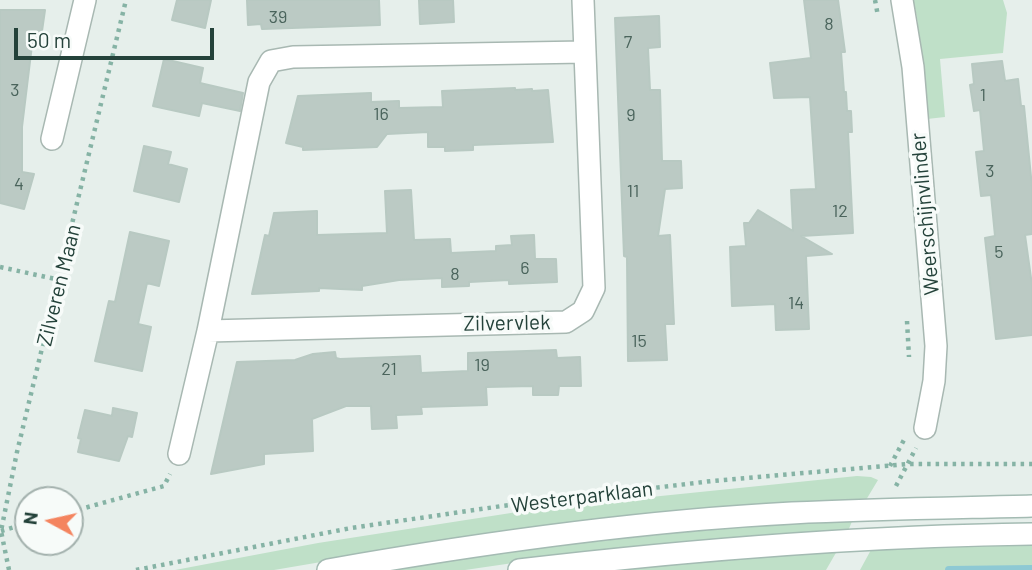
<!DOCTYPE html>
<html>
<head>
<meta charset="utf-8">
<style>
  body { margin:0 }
  #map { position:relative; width:1032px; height:570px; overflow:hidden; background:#e6efeb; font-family:Barlow,sans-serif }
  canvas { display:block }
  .north { position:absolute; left:14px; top:486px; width:70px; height:70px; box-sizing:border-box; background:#f7fbf9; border:2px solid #a3b1ad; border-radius:50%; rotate:278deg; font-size:19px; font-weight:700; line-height:28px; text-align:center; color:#24423a }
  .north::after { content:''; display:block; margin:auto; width:24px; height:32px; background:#f4845f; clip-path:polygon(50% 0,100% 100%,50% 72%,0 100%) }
  .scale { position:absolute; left:14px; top:28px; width:200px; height:32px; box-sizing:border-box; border:4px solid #24423a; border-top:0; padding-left:9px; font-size:21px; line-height:24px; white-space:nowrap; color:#24423a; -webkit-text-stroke:5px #f7fbf9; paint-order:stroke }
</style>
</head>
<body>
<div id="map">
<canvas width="1032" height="570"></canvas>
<div class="north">N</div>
<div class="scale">50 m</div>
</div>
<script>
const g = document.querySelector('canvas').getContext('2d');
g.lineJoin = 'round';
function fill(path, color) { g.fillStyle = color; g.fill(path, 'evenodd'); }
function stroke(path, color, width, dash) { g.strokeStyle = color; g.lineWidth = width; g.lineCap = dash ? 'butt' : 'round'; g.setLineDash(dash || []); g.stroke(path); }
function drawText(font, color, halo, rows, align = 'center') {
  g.font = font + ' Barlow,sans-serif'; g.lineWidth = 7; g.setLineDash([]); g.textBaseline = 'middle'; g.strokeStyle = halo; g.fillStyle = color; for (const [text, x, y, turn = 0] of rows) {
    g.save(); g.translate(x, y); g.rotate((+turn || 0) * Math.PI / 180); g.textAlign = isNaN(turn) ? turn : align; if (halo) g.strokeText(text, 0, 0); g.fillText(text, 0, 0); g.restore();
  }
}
const green = new Path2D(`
  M913 0H1003L1007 13 1003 53 940 59 945 117 927 119 917 17Z
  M857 476 871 477 878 480 866 500 427 544 274 570H175L318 543 543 508Z
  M853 519 848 531 757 535 513 563 465 570H386C541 545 696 529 853 519Z
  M1032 545V570H860L872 548Z
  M837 551 826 570H603L747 555Z`);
const stream = new Path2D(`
  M949 570 1032 569`);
const building = new Path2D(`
  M177 0H211L205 28 172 20Z
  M247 0H379L380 25 262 29 261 24 248 25Z
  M419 0H453L454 22 420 24Z
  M804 0H838L845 52H841L844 92H846L847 111H851L852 132H848L853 233 801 236 832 254 806 256 809 329 776 330 775 304 732 306 730 247 746 246 744 223H749L758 210 793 231 791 190 816 189 810 97 774 98 770 63 811 58Z
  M0 10H45L41 38 33 37 22 127V172L34 174 24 209 0 203Z
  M659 16 660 47 648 48 650 90H660L662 161H681L682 188 665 189 658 236 670 235 674 324H665L667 360 628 361 627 257 624 256 615 18Z
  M164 59 203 68 200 83 243 93 240 111 202 103 199 116 153 106Z
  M1002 61 1005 81 1018 79 1021 106H1024L1032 187V234L1025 235 1032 285V335L996 339 985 238 995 236 991 195 981 196 976 152 984 151 980 110 974 111 970 85 974 84 972 64Z
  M515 88V90L532 89V91L548 90 553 142 473 145V150L445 151V147H428V132L387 134 377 147 303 150V147L286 143 298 96 371 93V102L399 101V108L443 107 442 91Z
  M144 146 171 152 168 164 187 169 179 202 134 191Z
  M411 190 414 240 450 239 451 253 496 251V246L512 245 511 236 534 235 535 259H556L557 282 509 284V280L469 282V286L442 287V278L399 280 362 286V290L319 288V291L252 294 265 235 269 236 274 213 317 211V235L387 233 385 191Z
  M130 232 169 241 159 286 147 283 138 324 151 327 142 371 95 361 109 301 115 302Z
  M556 350 557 358 580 357 581 386H559L558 395H533V386L486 387 487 405 421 407 422 414 396 415 397 428 372 429 371 406H346L312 419 313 451 264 454V464L211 474 237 362 295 360 313 354 335 352 336 358 340 359 420 356 421 373 468 371V353Z
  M113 408 137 413 132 437 128 436 119 461 78 452 81 439 78 438 85 410 112 416Z`);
const path = new Path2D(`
  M875 0 878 16
  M0 267 60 280
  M907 321 909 357
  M890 466 905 438
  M896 486 916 448
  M70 512 164 486 170 474
  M1 531 28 523
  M9 570 1 531 17 452 126 0
  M136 570 351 528 502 506 712 481 908 464H1032`);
const minor = new Path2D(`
  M902 0 913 67 936 346 934 381 925 428
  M52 139 85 0
  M208 331 566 322 583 311 594 288 583 0
  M179 454 208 331 259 82 271 61 293 57 584 52`);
const secondary = new Path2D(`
  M328 570C481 543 637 521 792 513 872 509 952 508 1032 506
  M519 570C689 550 860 536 1032 534`);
const numberNames = [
  ["39",278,17],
  ["8",829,24],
  ["7",628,42],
  ["3",15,90],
  ["1",983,95],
  ["16",381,114],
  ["9",631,115],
  ["3",990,171],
  ["4",19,184],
  ["11",633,191],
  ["12",840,211],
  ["5",999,252],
  ["6",525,268],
  ["8",455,274],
  ["14",796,303],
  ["15",639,341],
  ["19",482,365],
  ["21",389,369]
];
const streetNames = [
  ["Weerschijnvlinder",925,214,-95],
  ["Zilveren Maan",59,285,-76],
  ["Zilvervlek",507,323,-1],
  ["Westerparklaan",582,497,-7]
];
fill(green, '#bfe0c8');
stroke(stream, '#8ec9d4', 8);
fill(building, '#bbcac4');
stroke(building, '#b8c9c2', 2);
stroke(minor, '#a8b8b2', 24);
stroke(secondary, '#a4bbb3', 24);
stroke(path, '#86b3a5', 4.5, [3.5, 5]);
stroke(minor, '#fff', 21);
stroke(secondary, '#fff', 21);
drawText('18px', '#4a645c', null, numberNames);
drawText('21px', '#24423a', '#f7fbf9', streetNames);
</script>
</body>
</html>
